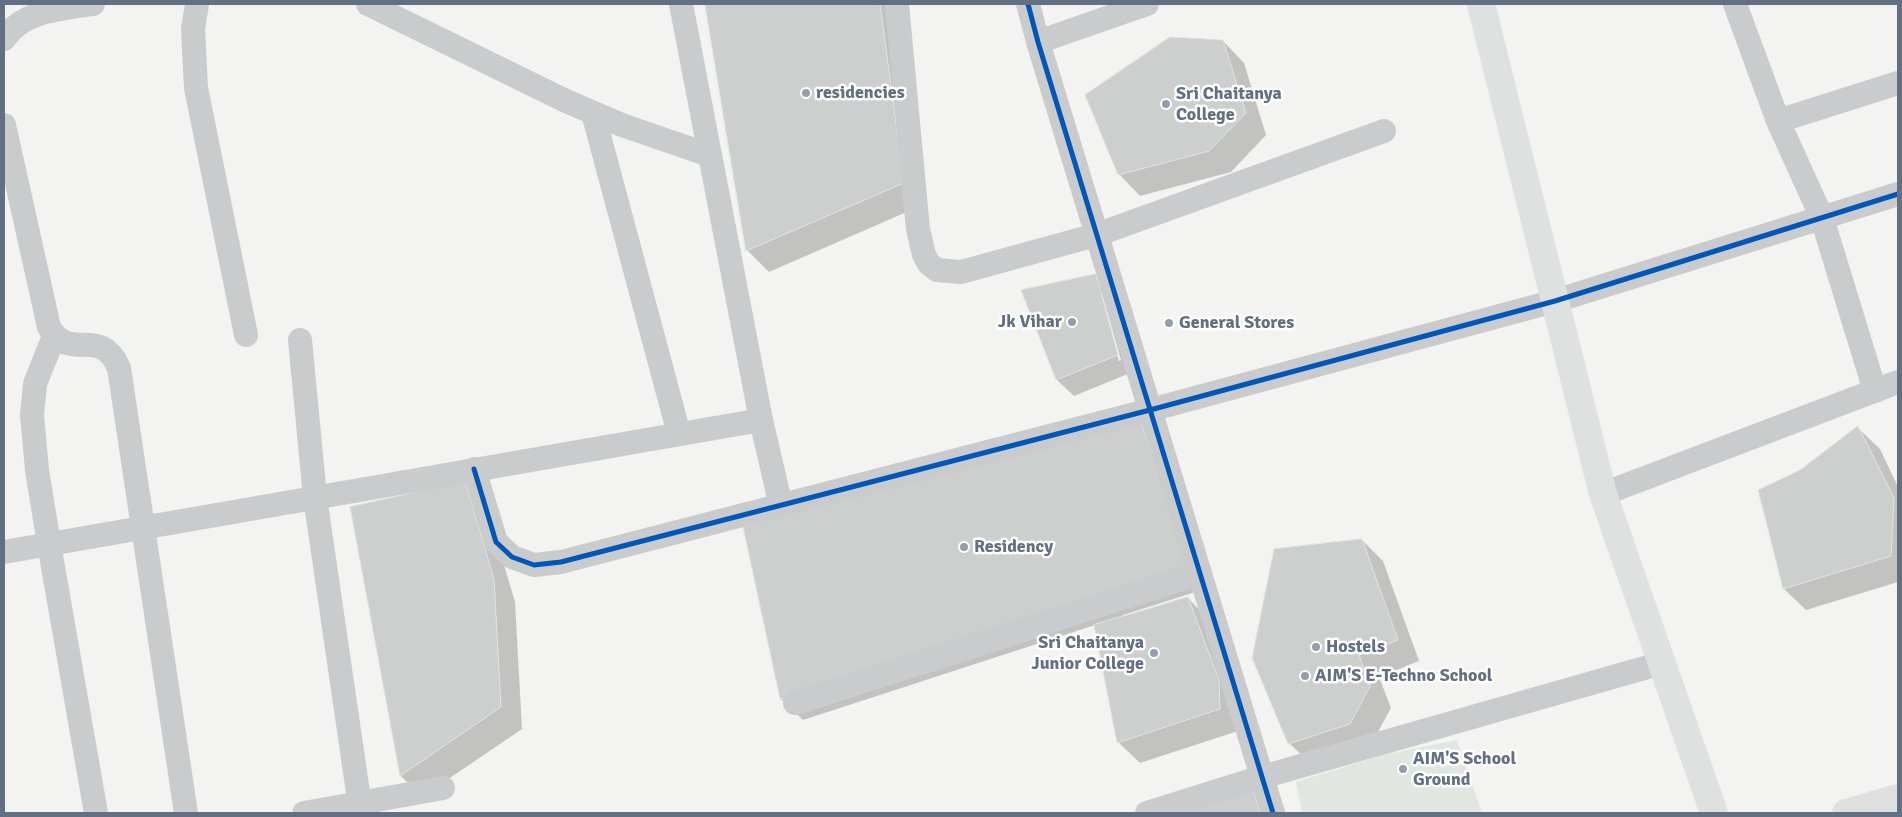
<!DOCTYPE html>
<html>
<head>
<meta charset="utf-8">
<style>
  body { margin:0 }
  #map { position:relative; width:1902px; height:817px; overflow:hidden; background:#f3f4f1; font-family:Signika,sans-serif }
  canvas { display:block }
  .frame { position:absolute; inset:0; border:5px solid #637082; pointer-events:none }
</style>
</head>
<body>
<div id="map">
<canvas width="1902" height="817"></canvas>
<div class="frame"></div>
</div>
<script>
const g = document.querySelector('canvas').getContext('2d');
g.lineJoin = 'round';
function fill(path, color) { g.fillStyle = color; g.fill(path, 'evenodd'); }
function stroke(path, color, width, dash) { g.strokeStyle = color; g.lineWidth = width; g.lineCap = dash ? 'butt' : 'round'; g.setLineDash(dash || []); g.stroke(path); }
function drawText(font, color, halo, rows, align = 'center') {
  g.font = font + ' Signika,sans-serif'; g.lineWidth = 5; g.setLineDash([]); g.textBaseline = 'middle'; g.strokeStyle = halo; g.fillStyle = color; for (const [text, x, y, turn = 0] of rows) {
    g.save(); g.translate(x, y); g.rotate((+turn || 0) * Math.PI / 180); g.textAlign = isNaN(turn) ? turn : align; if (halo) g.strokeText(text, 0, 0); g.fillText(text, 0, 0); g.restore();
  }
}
const green = new Path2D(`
  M1457 740 1482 813H1302L1296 782 1383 755Z`);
const shadow = new Path2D(`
  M706 4H898L925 204 769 272 747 250Z
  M1223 41 1244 63 1266 135 1231 172 1140 196 1119 174Z
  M1095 276 1112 293 1135 371 1074 396 1057 380 1023 291ZM1100 293H1102L1121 360 1119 361Z
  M1140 423 1162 445 1208 588 1123 615 1124 618 1188 598 1209 620 1241 730 1140 763 1118 742 1095 625 803 720 781 699 745 528Z
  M1858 428 1880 449 1898 487V582L1806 610 1784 589 1760 491 1801 471Z
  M465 482 486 504 515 602 522 729 422 797 401 776 351 508Z
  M1362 540 1383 561 1419 661 1379 677 1391 708 1371 745 1311 764 1289 743Z
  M1252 791 1274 813H1179Z`);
const building = new Path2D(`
  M705 4H880L904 183 746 251Z
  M1170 37 1223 40 1246 113 1209 151 1118 175 1085 95Z
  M1096 274 1118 355 1056 380 1021 290Z
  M1141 422 1187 566 780 699 743 527Z
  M1858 426 1894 498 1891 556 1783 589 1758 490 1800 470Z
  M465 481 494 579 501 707 400 776 350 507Z
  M1362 539 1398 640 1359 655 1370 686 1350 724 1288 744 1252 658 1274 549Z
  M1188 597 1219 680 1220 709 1117 743 1094 625Z
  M1253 789 1260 813H1174Z`);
const street = new Path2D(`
  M197 4 193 29 196 88 246 335
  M368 4 566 101 622 125 709 155
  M681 4 761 420 781 506
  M897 4 918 229 924 255 929 264 937 270 961 272 1096 235 1384 131
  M1028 4 1038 42 1273 813
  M1735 4 1778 121 1822 218 1875 391
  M4 39C23 10 62 9 93 4
  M1038 42 1147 4
  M593 113 679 434
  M1778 121 1898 83
  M4 125 49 327C70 364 100 324 119 368L186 813
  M54 336 35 384 32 415 37 470 49 544 96 813
  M300 340 315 497 361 813
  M474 469 496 542 512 557 534 565 561 562 1150 410 1555 301 1898 194
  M1603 494 1898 382
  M4 552 761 420
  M795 703 1200 573
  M304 813 443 788
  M1147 813 1262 777 1662 663`);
const secondary = new Path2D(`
  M1481 4 1603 494 1714 813
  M1846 813 1898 798`);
const cycleway = new Path2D(`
  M1028 4 1038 42 1273 813
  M474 469 496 542 512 557 534 565 561 562 1150 410 1555 301 1898 194`);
const markers = [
  [806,93,5,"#959ea9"],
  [1166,104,5,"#959ea9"],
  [1072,322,5,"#959ea9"],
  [1169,323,5,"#959ea9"],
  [964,547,5,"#959ea9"],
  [1316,647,5,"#959ea9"],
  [1154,653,5,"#959ea9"],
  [1305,676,5,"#959ea9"],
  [1403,769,5,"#959ea9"]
];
const poiNames = [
  ["residencies",816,93],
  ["Sri Chaitanya",1176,94],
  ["College",1176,115],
  ["Jk Vihar",1062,322,"right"],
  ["General Stores",1179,323],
  ["Residency",974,547],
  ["Sri Chaitanya",1144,643,"right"],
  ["Junior College",1144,664,"right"],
  ["Hostels",1326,647],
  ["AIM'S E-Techno School",1315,676],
  ["AIM'S School",1413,759],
  ["Ground",1413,780]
];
fill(green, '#e2e6e0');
fill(shadow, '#0003');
fill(building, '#cdcfcf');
stroke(building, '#e2e3e1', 1);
stroke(street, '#cacbcc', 24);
stroke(secondary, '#dfe0e0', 28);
stroke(cycleway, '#0057b8', 5);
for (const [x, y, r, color] of markers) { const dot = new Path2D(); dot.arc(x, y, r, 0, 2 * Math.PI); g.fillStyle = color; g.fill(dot); stroke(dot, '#fff', 2); }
drawText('bold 18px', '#637082', '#fff', poiNames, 'left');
</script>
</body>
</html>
